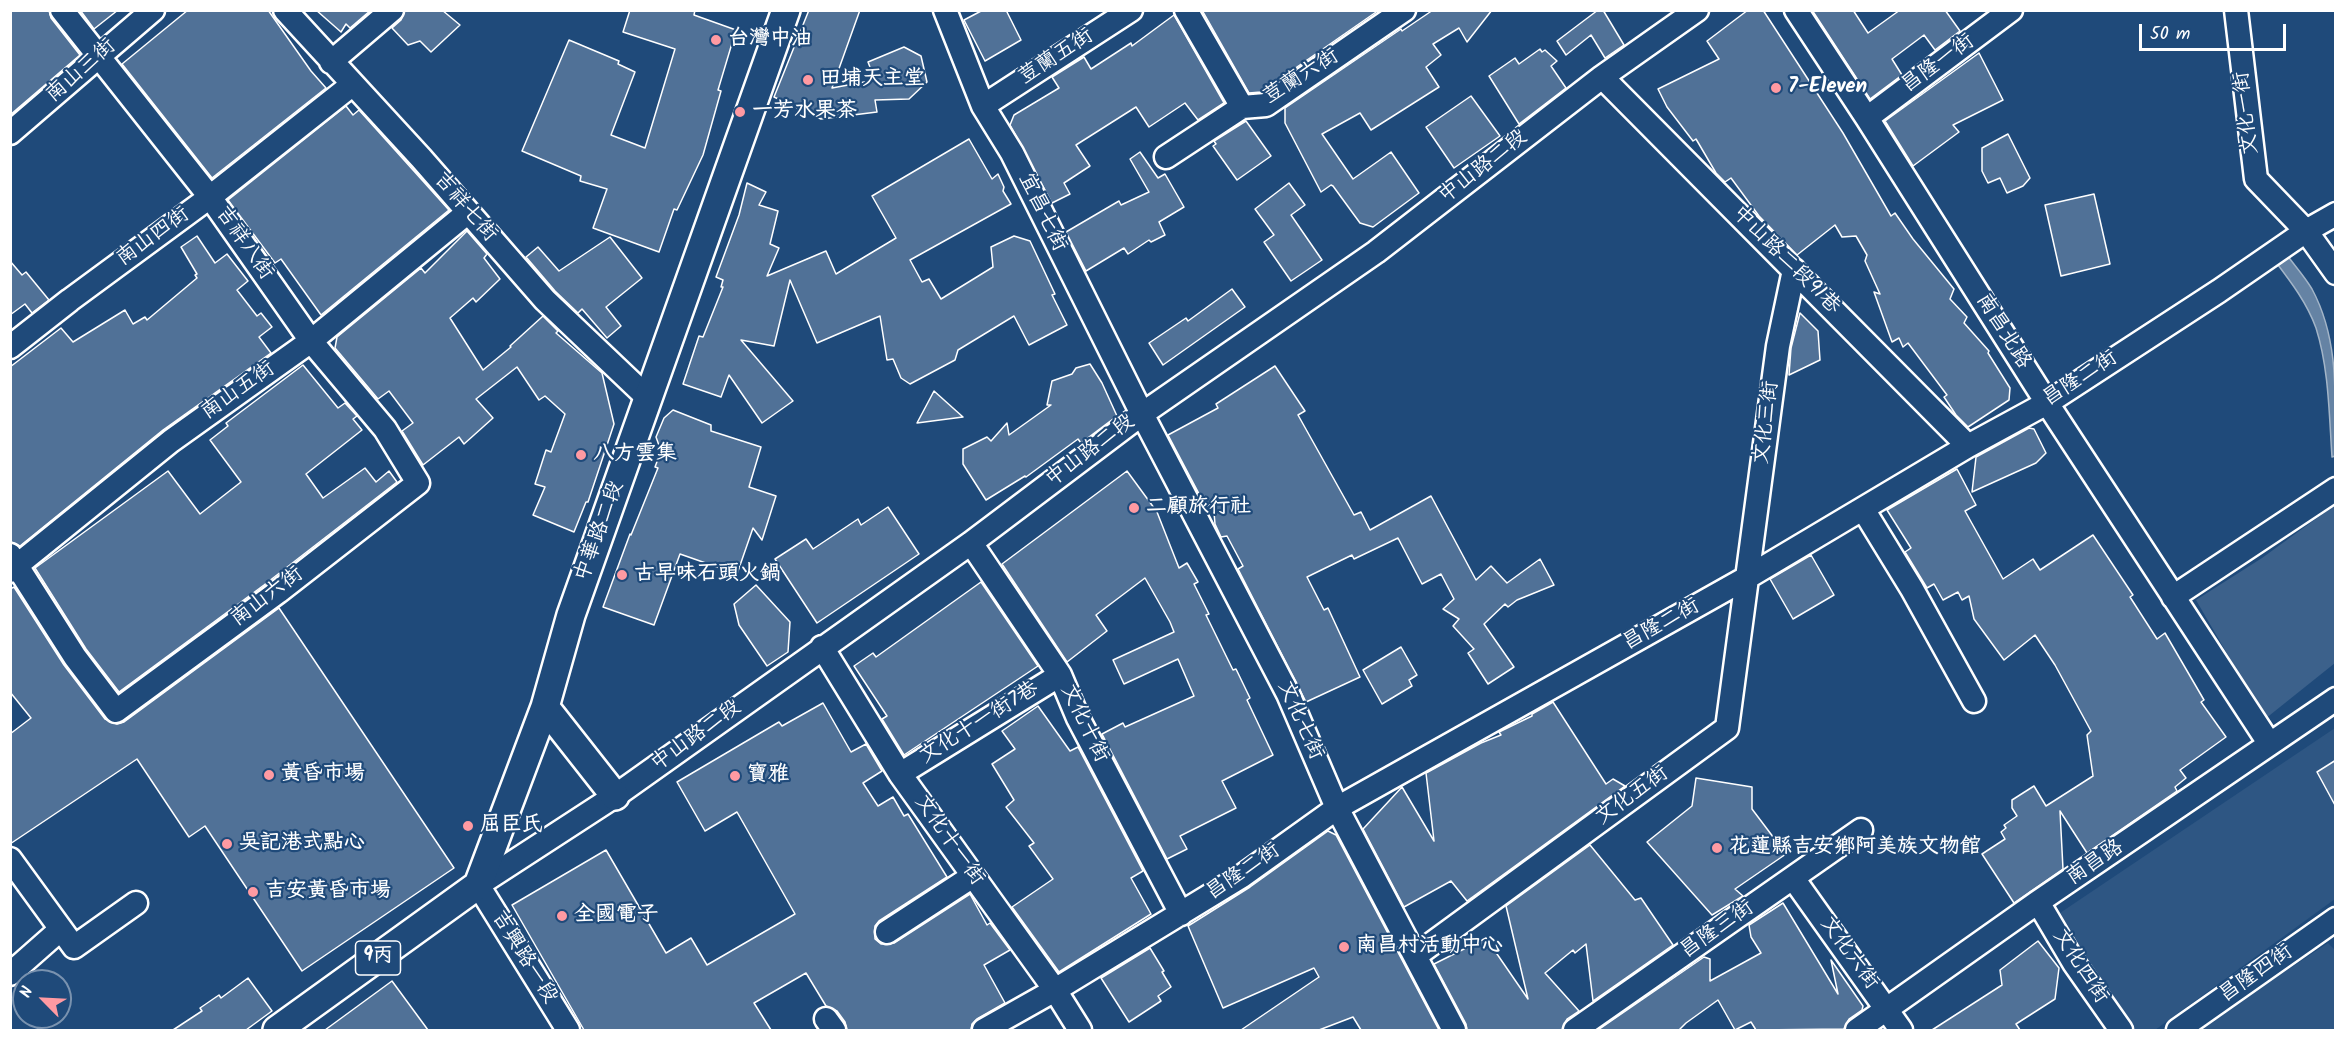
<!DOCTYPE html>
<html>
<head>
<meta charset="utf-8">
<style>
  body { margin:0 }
  #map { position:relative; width:2346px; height:1041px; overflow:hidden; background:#1f4a7a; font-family:Kalam,sans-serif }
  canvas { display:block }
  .frame { position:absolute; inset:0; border:12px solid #fff; pointer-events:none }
  .north { position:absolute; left:12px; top:969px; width:60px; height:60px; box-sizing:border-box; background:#1f4a7a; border:2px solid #7992af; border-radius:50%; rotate:294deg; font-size:16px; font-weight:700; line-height:24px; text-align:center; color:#fff }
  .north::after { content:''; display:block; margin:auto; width:21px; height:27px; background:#ff9aa2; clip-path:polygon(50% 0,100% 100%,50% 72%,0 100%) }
  .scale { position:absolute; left:2139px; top:24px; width:147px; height:27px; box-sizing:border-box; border:3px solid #fff; border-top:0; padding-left:8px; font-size:18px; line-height:21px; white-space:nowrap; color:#fff; -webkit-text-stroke:4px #1f4a7a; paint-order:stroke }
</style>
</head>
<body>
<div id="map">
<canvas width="2346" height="1041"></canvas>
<div class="frame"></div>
<div class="north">N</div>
<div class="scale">50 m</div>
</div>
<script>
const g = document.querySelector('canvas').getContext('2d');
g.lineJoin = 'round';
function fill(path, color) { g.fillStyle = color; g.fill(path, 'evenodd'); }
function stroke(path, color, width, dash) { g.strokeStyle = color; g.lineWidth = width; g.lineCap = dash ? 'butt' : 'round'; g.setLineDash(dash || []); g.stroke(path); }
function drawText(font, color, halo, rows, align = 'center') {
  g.font = font + ' Kalam,"LXGW WenKai TC",sans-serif'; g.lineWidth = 4.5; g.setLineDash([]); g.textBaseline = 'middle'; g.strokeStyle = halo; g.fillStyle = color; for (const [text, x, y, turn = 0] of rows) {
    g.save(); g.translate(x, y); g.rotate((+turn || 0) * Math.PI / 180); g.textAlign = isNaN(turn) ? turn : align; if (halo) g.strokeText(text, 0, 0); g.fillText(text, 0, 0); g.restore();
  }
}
const built = new Path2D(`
  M2335 728V899L2155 1030H2135L2054 917Z
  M2328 943 2335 950V1030H2197Z`);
const green = new Path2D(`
  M2335 505V663L2265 719 2196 600 2262 558Z`);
const water = new Path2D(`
  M2287 255C2295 266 2305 277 2312 289 2340 341 2335 399 2335 456L2332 457C2329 414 2329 369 2316 328 2307 303 2291 282 2275 261Z`);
const building = new Path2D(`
  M10 10H49L51 18 80 55 10 115Z
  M80 10H118L94 29Z
  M188 10H268L311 71 326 88 212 178 122 64Z
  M316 10H371L350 28 346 24 341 32Z
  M405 10H442L460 25 431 52 420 41 408 45 392 28 401 20Z
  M630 10H695L694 15 736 30 718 90 721 91 703 155 677 210 674 209 659 252 593 228 607 189 580 181 581 176 522 151 569 40 619 61 618 64 635 72 611 135 645 148 675 49 623 32Z
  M809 10H860L832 88 875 80 868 62 904 47 921 56 927 82 909 99 875 100 877 112 821 119 774 97Z
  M983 10H1006L1021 40 985 61 964 20Z
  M1202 10H1379L1261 92 1249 93Z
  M1433 10H1492L1467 42 1459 28 1433 44 1441 55 1426 67 1439 87 1371 130 1360 113 1322 134 1353 179 1391 152 1419 193 1373 227 1360 223 1333 186 1331 185 1321 192 1285 123V108L1401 29 1402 31Z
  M1598 10H1603L1624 45 1605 58 1591 35 1566 55 1557 41Z
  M1748 10H1763L1843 133 1891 216 1895 213 1913 239 1954 289 1950 299 1967 317 1964 323 1989 351 1988 353 2010 388 2009 400 1968 427 1956 415 1944 397 1947 395 1908 343 1903 347 1899 338 1892 342 1874 292 1880 294 1865 261 1867 255 1856 236 1842 237 1835 225 1797 255 1759 216 1731 178 1725 182 1716 173 1696 139 1693 141 1667 107 1658 89 1719 59 1707 41Z
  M1812 10H1853L1868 33 1900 10H1945L1960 31 1935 50 1924 35 1892 59 1902 75 1870 99Z
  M1174 15 1224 103 1198 120 1185 103 1149 127 1136 107 1076 145 1090 166 1064 183 1070 194 1052 203 1010 125 1014 115 1059 88 1052 77 1084 57 1091 69 1131 43 1132 46Z
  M1540 49 1542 52 1545 50 1557 61 1551 66 1566 88 1519 124 1489 76 1515 58 1519 64Z
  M1979 53 2003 100 1953 125 1959 132 1913 166 1885 121Z
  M1471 96 1500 136 1454 168 1426 127Z
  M346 106 353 115 359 110 449 210 321 315 281 259 275 263 228 200Z
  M1246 121 1271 156 1237 180 1213 146 1216 144 1214 141Z
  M2008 134 2030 178 2023 186 2007 193 2000 178 1988 183 1982 171V148Z
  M969 139 992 179 998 174 1004 187 1003 191 1011 204 910 260 922 282 929 279 941 299 993 267 991 247 1014 236 1030 241 1055 294 1052 295 1067 325 1029 345 1014 316 958 350 955 360 910 384 901 378 893 359 887 360 880 316 817 343 790 280 774 346 741 340 793 401 762 423 729 375 721 397 683 384 699 336 703 337 723 287H721L723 280 716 277 739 215 747 183 766 192 759 205 778 211 770 244 779 248 767 276 826 251 836 274 896 238 872 196Z
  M1140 152 1158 178 1165 174 1184 207 1159 222 1165 235 1151 242 1149 240 1128 254 1124 248 1086 271 1066 232 1119 201 1121 205 1149 192 1130 159Z
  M1289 183 1305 205 1291 215 1322 260 1291 281 1264 242 1274 235 1255 209Z
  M2094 194 2110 264 2061 276 2045 205Z
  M467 231 487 254 484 258 500 279 476 302 473 298 450 318 483 370 511 347 510 346 543 316 558 331 556 333 602 373 614 424 588 502H586L574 532 533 515 545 487 535 484 546 450 551 452 565 414 545 396 539 400 517 367 476 399 493 418 464 444 459 437 423 465 402 431 413 423 389 391 378 399 335 348 337 337 421 268 425 273Z
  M197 236 215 263 227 254 248 281 237 290 257 316 261 313 272 327 259 337 271 353 163 430 20 546 11 542 10 367 61 328 73 342 125 310 133 324 145 317 147 320 197 278 195 275 197 274 181 247Z
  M610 237 642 278 606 307 621 326 607 338 582 309 578 313 555 291 526 257 538 247 559 271Z
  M10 261 22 275 26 272 49 300 32 313 25 304 10 315Z
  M1232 289 1245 307 1163 365 1149 343 1186 318 1188 321Z
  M1800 313 1818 331 1820 360 1789 375 1791 348Z
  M1090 364 1102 383 1117 416 1081 443 1078 439 1026 477 1025 476 986 500 963 464V449L987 437 991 441 1007 423 1009 435 1051 405H1047L1052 381 1072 374 1076 368Z
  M303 365 338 408 345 403 357 416 353 419 362 430 306 474 323 498 365 468 376 482 389 471 397 482 264 585 119 692 86 649 35 568 168 471 200 514 241 482 210 440 228 426 226 423Z
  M1275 366 1305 411 1298 415 1354 515 1361 512 1370 530 1431 496 1476 580 1491 566 1507 583 1540 559 1554 585 1517 600 1508 607 1505 604 1484 624 1514 667 1488 684 1468 653 1474 649 1453 626 1459 619 1443 609 1454 599 1441 574 1422 584 1398 538 1354 559 1352 555 1307 577 1324 610 1328 608 1360 677 1306 702 1238 569 1243 566 1227 536 1221 537 1215 524 1213 502 1206 507 1168 435 1218 408 1216 404Z
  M934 391 963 417 917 423Z
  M673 410 711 425V431L761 447 749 487 776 496 762 540 753 528 737 574 680 554 654 625 603 607 630 534 631 535 658 468 655 467 661 451 656 437 664 418Z
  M2029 428 2034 429 2046 453 2036 463 1972 492 1976 457Z
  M1957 469 1976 505 1965 511 2003 579 2033 559 2040 570 2093 535 2133 595 2130 597 2157 639 2165 633 2204 700 2201 702 2226 737 2180 770 2186 778 2175 787 2177 791 2087 853 2060 811 2063 869 2014 903 1982 854 2005 839 2001 832 2006 828 2004 825 2017 816 2012 808V800L2034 786 2046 806 2093 776 2087 735 2091 731 2055 665 2035 635 2004 660 1974 619 1969 596 1962 600 1958 592 1943 600 1934 584 1927 588 1905 552 1911 548 1887 510Z
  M1127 471 1157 512 1179 568 1187 563 1198 582 1194 584 1209 614 1206 615 1233 670 1236 669 1250 698 1247 700 1273 755 1222 781 1236 808 1180 836 1187 849 1167 859 1102 734 1123 723 1125 727 1194 696 1178 659 1124 684 1113 660 1174 632 1170 622 1145 578 1096 615 1107 631 1067 662 1002 564Z
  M888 507 919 554 817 623 775 559 806 539 813 549 858 519 861 525Z
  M1811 555 1834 595 1793 619 1770 579Z
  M981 582 1038 666 904 755 882 719 887 716 854 666 873 653 876 657Z
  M756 585 790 622 788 652 767 666 739 625 734 604Z
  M14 587 64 665 105 719 117 724 124 722 279 608 454 868 302 971 205 826 189 837 137 759 10 844V734L31 718 10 692V589Z
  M1401 647 1417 675 1409 680 1412 686 1382 704 1363 670Z
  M1553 702 1606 784 1613 779 1625 786 1467 901 1451 881 1404 907 1363 829 1402 787 1434 841 1426 773 1481 743 1501 735 1499 732 1532 716V714Z
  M823 703 851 752 866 744 882 771 863 783 878 806 893 797 904 816 908 814 947 877 879 921 875 926V939L881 944 894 943 970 894 987 925 990 923 1010 950 984 965 1005 1003 977 1019 972 1024 971 1030H847L845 1022 837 1011 826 1006 806 973 754 1003 771 1030H584L512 905 606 850 666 953 691 938 707 965 795 914 737 812 705 831 677 782 779 722 782 726Z
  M1038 706 1070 751 1078 747 1143 871 1131 878 1151 914 1059 972 1012 907 1053 879 1029 846 1034 843 1006 807 1014 800 992 764 1015 749 1002 731Z
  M2336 760V807L2317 772Z
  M1696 778 1752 787V809L1786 854 1735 889 1743 896 1712 915 1647 842 1692 806Z
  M1328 831 1336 835 1439 1030H1361L1353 1017 1319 1030H1241L1319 977 1314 968 1223 1008 1188 926 1250 887Z
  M1590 845 1635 900 1641 898 1673 945 1593 1001 1586 944 1575 953 1573 950 1545 973 1579 1011 1567 1019 1562 1030H1467L1466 1024 1434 964 1486 938 1528 999 1506 906Z
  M1783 903 1838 994 1831 960 1863 1006 1862 1010 1849 1019 1844 1029 1756 1030 1751 1022 1735 1030 1718 1000 1686 1023 1679 1030H1598L1704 957 1710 959V981L1761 953 1751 937 1749 925Z
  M2038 941 2059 968 2055 999 2016 1024 2020 1030H1932L2002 985 2000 970Z
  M1150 948 1164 971 1162 972 1171 987 1158 996 1161 1001 1129 1022 1101 978Z
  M248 978 272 1011 246 1030H173L202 1011 200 1008 219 995 221 998Z
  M392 981 428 1030H325Z`);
const minor = new Path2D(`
  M285 10 421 158 545 300 649 399
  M945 10 983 106 1012 153 1142 414 1288 694 1337 808 1454 1030
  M1186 10 1242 107
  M1796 10 1867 118 2047 403 2269 743
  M2236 10 2256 179 2306 231 2336 273
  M331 62 392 10
  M1602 77 1968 446
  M983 106 1131 10
  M1867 118 2011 10
  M10 133 153 10
  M1166 157 1242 107 1266 105 1404 10
  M10 347 70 300 210 197 353 84
  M1863 509 1912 589 1974 701
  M971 543 1060 675 1078 718 1181 914
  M10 555 75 657 116 711 278 592 418 483 385 429 311 341 210 197 62 10
  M10 571 171 441 311 341 467 213
  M2173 597 2336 489
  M822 647 900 774 1055 990 1080 1030
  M900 774 1060 675
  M10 859 74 947 136 903
  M1793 878 1901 1030
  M2038 902 2074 963 2121 1030
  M887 932 973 876
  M1415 956 1727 728 1778 346 1794 270
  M10 974 61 929
  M826 1019 834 1030
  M568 1030 478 885 615 796 971 543 1142 414 1376 252 1602 77 1697 10
  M984 1030 1055 990 1242 876 1337 808 1748 577 1968 446 2047 403 2219 291 2306 231 2336 214
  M1575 1030 1861 830
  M1857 1030 2038 902 2336 699
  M2178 1030 2336 919`);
const major = new Path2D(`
  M545 707 615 796
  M277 1030 478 885 545 707 571 615 786 10`);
const markers = [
  [716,40,6,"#ff9aa2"],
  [808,80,6,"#ff9aa2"],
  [1776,88,6,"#ff9aa2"],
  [740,112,6,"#ff9aa2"],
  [581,455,6,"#ff9aa2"],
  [1134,508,6,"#ff9aa2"],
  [622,575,6,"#ff9aa2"],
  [269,775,6,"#ff9aa2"],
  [735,776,6,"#ff9aa2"],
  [468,826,6,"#ff9aa2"],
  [227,844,6,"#ff9aa2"],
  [1717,848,6,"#ff9aa2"],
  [253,892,6,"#ff9aa2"],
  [562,916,6,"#ff9aa2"],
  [1344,947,6,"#ff9aa2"]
];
const shields = [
  [378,958,45]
];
const shieldNames = [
  ["9丙",378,958]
];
const poiNames = [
  ["台灣中油",728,40],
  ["田埔天主堂",820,80],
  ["7-Eleven",1788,88],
  ["一芳水果茶",752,112],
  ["八方雲集",593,455],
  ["二顧旅行社",1146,508],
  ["古早味石頭火鍋",634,575],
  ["黃昏市場",281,775],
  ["寶雅",747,776],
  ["屈臣氏",480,826],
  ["吳記港式點心",239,844],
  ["花蓮縣吉安鄉阿美族文物館",1729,848],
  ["吉安黃昏市場",265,892],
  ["全國電子",574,916],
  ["南昌村活動中心",1356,947]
];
const streetNames = [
  ["荳蘭五街",1057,58,-33],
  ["昌隆一街",1939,65,-36],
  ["南山三街",82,72,-41],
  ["荳蘭六街",1302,78,-32],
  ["文化一街",2248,113,-97],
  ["中山路二段",1484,168,-38],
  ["吉祥七街",464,208,49],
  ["宜昌七街",1041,213,64],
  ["南山四街",154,238,-36],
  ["吉祥八街",243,244,55],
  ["中山路二段91巷",1785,261,45],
  ["南昌北路",2002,332,58],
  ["昌隆二街",2081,380,-33],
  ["南山五街",239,392,-35],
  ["文化三街",1768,423,-83],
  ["中山路二段",1091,452,-37],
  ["中華路二段",601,532,-70],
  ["南山六街",268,598,-37],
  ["昌隆二街",1662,626,-29],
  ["文化七街",1299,721,66],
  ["文化十一街7巷",980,724,-32],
  ["文化十街",1083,724,64],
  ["中山路二段",697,737,-36],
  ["文化五街",1633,797,-36],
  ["文化十一街",948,841,55],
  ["南昌路",2096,864,-34],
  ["昌隆二街",1244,873,-34],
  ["昌隆三街",1718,931,-35],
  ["文化六街",1848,954,54],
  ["吉興路一段",523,958,58],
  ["文化四街",2079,967,57],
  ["昌隆四街",2257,975,-35]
];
fill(built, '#2e5683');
fill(green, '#3c618b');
fill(water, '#6583a4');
stroke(water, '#a3b5c8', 1.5);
fill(building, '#507197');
stroke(building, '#fff', 1.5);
stroke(minor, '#fff', 27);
stroke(major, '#fff', 32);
stroke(minor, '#1f4a7a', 22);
stroke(major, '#1f4a7a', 27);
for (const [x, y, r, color] of markers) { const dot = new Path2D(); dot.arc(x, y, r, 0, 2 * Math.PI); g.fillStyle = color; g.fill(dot); stroke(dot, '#1f4a7a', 2); }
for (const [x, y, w] of shields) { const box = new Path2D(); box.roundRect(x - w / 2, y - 17, w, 34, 4.5); g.fillStyle = '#1f4a7a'; g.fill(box); stroke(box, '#fff', 1.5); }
drawText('bold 20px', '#fff', null, shieldNames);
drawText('bold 21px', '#fff', '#1f4a7a', poiNames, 'left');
drawText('21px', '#fff', '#1f4a7a', streetNames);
</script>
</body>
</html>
